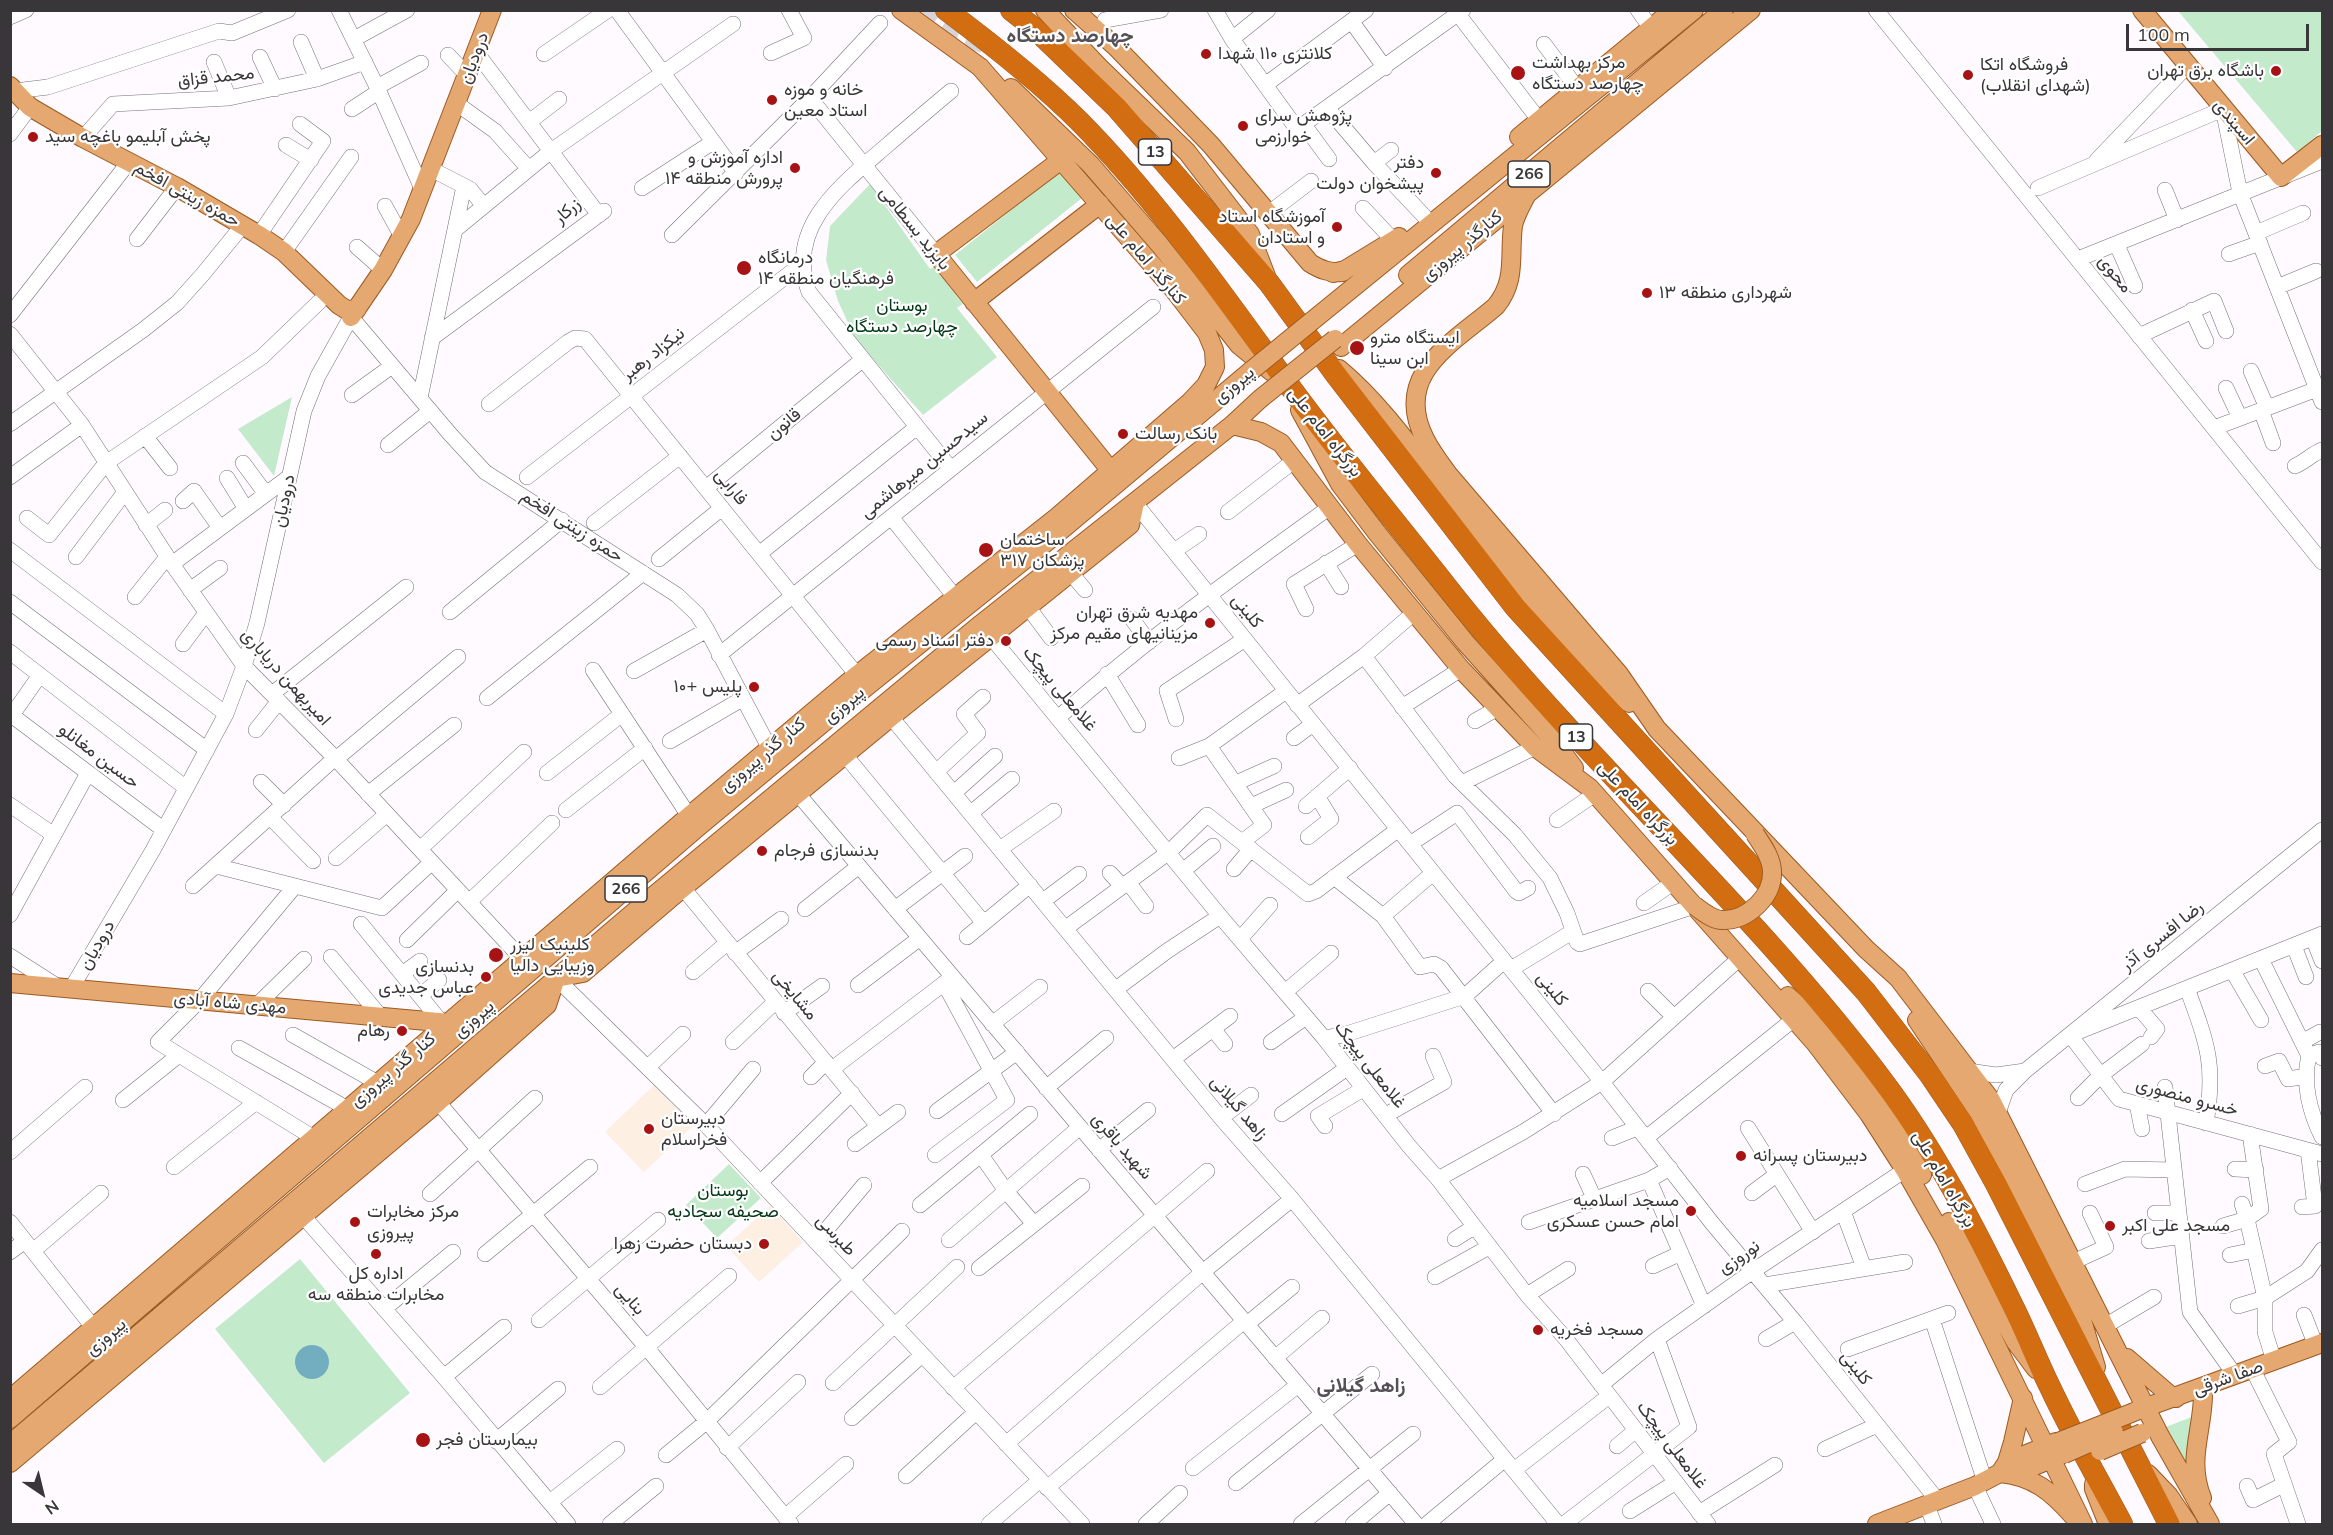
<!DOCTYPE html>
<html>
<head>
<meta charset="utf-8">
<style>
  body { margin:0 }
  #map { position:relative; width:2333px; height:1535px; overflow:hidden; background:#fffaff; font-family:Mulish,sans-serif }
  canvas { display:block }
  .frame { position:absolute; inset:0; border:12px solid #383638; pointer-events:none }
  .north { position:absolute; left:12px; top:1463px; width:60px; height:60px; -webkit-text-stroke:4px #fff; paint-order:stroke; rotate:145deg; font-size:16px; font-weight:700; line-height:24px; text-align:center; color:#383638 }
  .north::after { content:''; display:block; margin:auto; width:21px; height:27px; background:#383638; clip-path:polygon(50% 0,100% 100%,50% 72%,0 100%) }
  .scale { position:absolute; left:2126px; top:24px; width:183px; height:27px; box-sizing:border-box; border:3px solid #383638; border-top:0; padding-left:8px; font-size:18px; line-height:21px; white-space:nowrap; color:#383638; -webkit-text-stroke:4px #fff; paint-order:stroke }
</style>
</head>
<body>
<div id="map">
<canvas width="2333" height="1535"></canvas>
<div class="frame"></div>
<div class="north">N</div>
<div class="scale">100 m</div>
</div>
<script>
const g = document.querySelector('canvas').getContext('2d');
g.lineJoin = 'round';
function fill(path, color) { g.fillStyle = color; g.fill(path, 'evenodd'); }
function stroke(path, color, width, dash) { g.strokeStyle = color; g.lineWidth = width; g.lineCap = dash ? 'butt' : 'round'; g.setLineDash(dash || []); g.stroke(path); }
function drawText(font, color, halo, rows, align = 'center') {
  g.font = font + ' Mulish,Vazirmatn,sans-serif'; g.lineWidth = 4.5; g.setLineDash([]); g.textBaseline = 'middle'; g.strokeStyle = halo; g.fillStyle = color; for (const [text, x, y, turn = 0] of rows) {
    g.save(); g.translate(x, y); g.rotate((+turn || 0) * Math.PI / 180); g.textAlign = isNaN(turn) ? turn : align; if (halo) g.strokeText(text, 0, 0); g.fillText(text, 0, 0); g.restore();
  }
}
const education = new Path2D(`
  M654 1085 693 1126 644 1172 605 1132Z
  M770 1206 803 1242 759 1282 726 1246Z`);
const green = new Path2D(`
  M2178 11H2322V131L2297 152Z
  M1060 171 1082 198 977 282 955 255Z
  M870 184 930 269 934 267 963 304 957 308 997 357 923 415 856 340 838 301 826 260 830 226Z
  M292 397 274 476 238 429Z
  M729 1164 761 1198 717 1238 686 1205Z
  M300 1259 410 1393 324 1463 215 1329Z
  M2197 1415 2188 1472 2163 1428Z`);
const water = new Path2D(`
  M295 1362a17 17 0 1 1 34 0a17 17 0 1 1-34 0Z`);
const majorTunnel = new Path2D(`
  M921 10 953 33 988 46`);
const minor = new Path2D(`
  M339 10 377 87 423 191
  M617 10 736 173
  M1215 10 1232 39 1297 129 1463 10
  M1638 10 1651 28
  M1876 10 2322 562
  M1458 14 1539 120
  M10 17 26 10
  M1105 20 1161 10
  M1352 22 1385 68
  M354 39 407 10
  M1232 39 1268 10
  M301 42 317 79
  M1544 44 1577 88
  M476 52 599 215
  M771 53 804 38 789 10
  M544 54 608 10
  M448 55 467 75
  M260 57 275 89
  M214 62 229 98
  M1265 85 1366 10
  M377 87 421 63
  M15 91 48 87 219 31 232 33 288 10
  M951 91C928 110 906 129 884 148 841 185 785 228 809 292L951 469
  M810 98 936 254
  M456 103 495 131 529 169
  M352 109 378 92
  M1328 109 1374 163 1424 216
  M529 122 559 99
  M1304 125 1329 159
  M10 134 30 107
  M83 138 113 104 229 98 317 79 365 62
  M286 145 311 160
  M2097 160 2188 65
  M1374 163 1391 150
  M431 169 470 189 484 206
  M642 188 713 142
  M2038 188 2223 109 2240 193 2322 402
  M2165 190 2177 220
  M385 206 402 237
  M1363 208 1394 241
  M1269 213 1311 181
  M456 229 551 151 733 24
  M2256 233 2303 213
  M259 235 323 141 300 124
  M672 235 810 98 880 23
  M137 239 177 187
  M2117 245 2135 286
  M357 247 383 270
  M284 252 351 157
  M2229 254 2260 243
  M2078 259 2322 161
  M2277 287 2316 271
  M2192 310 2206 341
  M10 315 129 162
  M10 334 82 425 172 564 244 666 335 758 523 960
  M2139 336 2214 301 2226 331
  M432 338 604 211
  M2251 371 2267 408
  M2226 388 2240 418
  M352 395 392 366
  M420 398 464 186
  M489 404 568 342 575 338 585 339 857 675
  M2261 410 2273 443
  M10 424 143 330 177 303 203 274 243 225
  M2214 428 2317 389
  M145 436 170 468
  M388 445 430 411
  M243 463 266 494
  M2295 466C2306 461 2312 454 2322 450
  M10 477 82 425
  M527 477 803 263
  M227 478 246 509
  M706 488 862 360
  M183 501 194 491 220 528
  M1135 503 1602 1082 1712 1223 1795 1322 1938 1501
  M1228 512 1295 460
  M891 517 955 597
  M27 518 49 535 106 463 262 357 319 302
  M594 523 680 456
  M146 525 165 510
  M10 550 226 714
  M1174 551 1199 534
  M759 554 917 427
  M76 557 125 492
  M659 559 722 508
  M1326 563 1341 587
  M172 564 289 477
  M1071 573 1085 590
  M190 590 220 568
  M135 597 167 557
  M10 602 207 750
  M1028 607 1051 638
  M1306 609 1294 584 1358 544
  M450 612 562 520
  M1132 619 1149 642
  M991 637 1220 916 1324 1038 1409 1146 1438 1179 1527 1295 1566 1339 1708 1524
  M183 644 206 613
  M10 652 186 788
  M719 655 1153 307
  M1364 656 1455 776 1515 835 1550 878 1567 913 1577 942 1580 944 1695 906
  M593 670 689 816
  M634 671 707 630
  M1107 674 1138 725
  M272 694 406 587
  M487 698 643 573
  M1297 705 1364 656 1415 612
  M1402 707 1461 669
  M10 714 164 830
  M12 715 40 675
  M891 717 1221 1118 1292 1199 1558 1524
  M1059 717C1144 641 1237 574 1330 507
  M1176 719 1167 691 1245 639
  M1475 721 1498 708
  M256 730 279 701
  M1294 738 1313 724
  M670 741 742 699
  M1209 746 1264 825 1242 842
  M845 755 983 922
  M1179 758 1209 746 1286 691
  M336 759 458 657
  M936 772 978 733 964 714 983 697
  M547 773 622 714
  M261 782 284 805
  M1236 783 1274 766
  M1462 783 1535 747
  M954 793 995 756
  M368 794 454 725
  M798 794 1416 1524
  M10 805 54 835
  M1251 806 1286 790
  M1306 806 1350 768
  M566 810 645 748
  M971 813 1012 779
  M270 817 313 861
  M1557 820 1595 794
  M1308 837 1331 819 1317 796
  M1410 844 1457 813 1516 891 1519 893 1528 888
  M420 849 524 752
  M1000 849 1054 811
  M336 858 387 814
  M216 866 382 908 432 862
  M1234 869 1251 849
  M1184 870 1213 846
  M1110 873 1122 886
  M1334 877 1383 916 1420 967 1434 964 1441 968 1554 1114
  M1128 882 1146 906
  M193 886 335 758
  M295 886 199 1001 158 1042 314 1138
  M683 888 878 1126
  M1043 901 1079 874
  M469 902 552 823
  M1644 903 1674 882
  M805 909 859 866
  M895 909 965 856
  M10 915 88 773
  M1383 916 1433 873
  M361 924 442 1023
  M1066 928 1169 852 1207 815 1308 894 1316 891 1392 834
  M2322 934 2070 1035 2119 1099 2322 1154
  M967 937 1030 885
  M2313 938 2322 961
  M1240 939 1270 905
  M407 940 458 890
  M2294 946 2306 977
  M735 953 781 919
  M10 956 60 988
  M331 957 381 1017
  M2261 959 2309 1056C2302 1082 2310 1113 2322 1137
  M1511 969 1572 932
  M2232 970 2261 1020
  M693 972 727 943
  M402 974 420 961
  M556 978 706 1125 1082 1524
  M858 985 920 938
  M2187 988C2207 1043 2216 1064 2206 1123
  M71 989 153 850 226 714 244 666 257 623 304 411 318 376 351 317 450 434 485 472 677 595 697 614 707 630 770 749
  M1116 989 1167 951 1220 916
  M1648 991 1674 1017
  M1285 992 1331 953
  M420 996 439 980
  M256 1006 304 959
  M2139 1008 2157 1029 2151 1037
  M784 1013 822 986
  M992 1024 1040 987
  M1213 1029 1225 1044
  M293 1035 378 1083
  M1324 1038 1343 1035 1465 996 1504 961
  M733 1042 775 1002
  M1271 1042 1306 1017
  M2302 1042 2320 1032
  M239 1048 348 1109
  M2309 1056 2319 1052 2322 1058
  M1173 1059 1230 1016
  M2265 1066 2279 1061 2288 1079 2307 1076
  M648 1067 683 1034
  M832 1069 951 978
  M1969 1071 1996 1075 2025 1071 2006 1090 1998 1113
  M2025 1071 2322 830
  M811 1077 826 1062
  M2165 1087 2190 1312 2235 1375
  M1046 1088 1106 1038
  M2078 1098 2101 1075 2142 1044
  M123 1100 179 1055
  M438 1102 647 1348 791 1524
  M2137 1104 2142 1129
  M937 1111 1017 1052
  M1282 1114 1347 1068
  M1386 1115 1444 1082 1433 1056
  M1221 1118 1251 1095
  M706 1125 753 1069
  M1325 1126 1318 1116 1363 1089
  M1748 1128 1813 1232
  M1612 1138 1637 1128
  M1646 1138 1794 1019
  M855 1144 898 1112
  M1099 1150 1148 1110
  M10 1152 85 1087
  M935 1155 1007 1100 944 983
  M981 1155 1006 1191 1034 1224
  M174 1167 256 1102
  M2235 1169 2256 1170
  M1583 1174 1594 1198
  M1438 1179 1523 1132 1602 1082 1741 957
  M1649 1180 1704 1306
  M760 1183 852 1093
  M2085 1184 2125 1169 2174 1170
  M1752 1193 1776 1175
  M430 1194 535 1098
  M920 1205 1030 1114
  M2302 1207 2315 1206 2308 1150
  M1843 1211 1864 1268
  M2155 1213H2179
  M303 1216 444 1377 568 1524
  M10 1222 93 1327
  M1529 1222 1649 1180 1670 1168
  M2223 1226 2247 1219 2242 1204
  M1455 1239 1474 1227
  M949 1240 1080 1127
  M2149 1241 2182 1236
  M816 1242 864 1185
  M33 1251 101 1193
  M10 1252 25 1241
  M485 1254 590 1167
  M2230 1255 2254 1250
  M2073 1262 2106 1247 2090 1213
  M1653 1266 1681 1253
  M979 1268 1082 1186
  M1435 1277 1489 1247
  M1765 1285 1905 1262
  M1527 1295 1568 1269
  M2238 1306 2265 1298 2247 1219 2261 1209 2250 1134
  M384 1309 453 1252
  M2304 1315 2316 1346
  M1932 1319 1985 1482
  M539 1320 658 1220
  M1247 1324 1292 1287
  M2105 1326 2154 1297
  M1766 1339 1795 1322
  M1848 1349 1948 1313
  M1275 1358 1322 1318
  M2274 1361 2265 1332V1298L2307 1271 2322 1250
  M2256 1376 2289 1442 2274 1454 2298 1524
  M444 1377 504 1327
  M833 1383 957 1267
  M1601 1385 1657 1339 1753 1271 1905 1170
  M600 1387 729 1276
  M953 1388 1207 1171
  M852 1418 922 1355
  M496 1441 558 1389
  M1006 1444 1204 1271 1292 1199
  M1617 1446 1636 1430
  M727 1448 798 1382
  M1825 1449 1877 1425
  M666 1455 706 1422 902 1231
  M1193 1468 1298 1385
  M1514 1470 1609 1396
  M906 1476 976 1412
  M1236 1483 1372 1374
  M1975 1486 1993 1524
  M2247 1486 2253 1500 2283 1485
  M1047 1488 1244 1321
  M550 1502 617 1449
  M1927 1505 1934 1524
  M1630 1511 1676 1482
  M1699 1513 1775 1465
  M785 1517 846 1464
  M610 1524 656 1486
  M989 1524 1040 1480
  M1146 1524 1180 1493
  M1301 1524 1413 1434
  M1353 1524 1390 1493
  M1427 1524 1505 1459
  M1564 1524 1689 1427 1657 1339`);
const major = new Path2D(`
  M1045 10 1099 67 1187 152 1250 234 1266 276
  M1074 10 1116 47 1211 145 1310 263C1321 270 1330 273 1343 272
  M2142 10 2281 177 2322 145
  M10 86 30 107 83 138 177 187 259 235 284 252 339 305 347 310 357 309
  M1011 88 1091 165 1160 245 1239 345 1272 372
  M1519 137 1673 10
  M1061 160 936 254 1111 471
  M1528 192C1523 202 1515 215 1513 226 1509 256 1517 280 1496 306 1455 342 1391 373 1425 439 1431 451 1440 463 1448 474L1619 674 1657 729 1866 949 1898 978 1991 1100 2160 1436 2210 1524
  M1333 273 1345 270 1399 237
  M1408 275 1724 10
  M974 302 1100 204
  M351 317 383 270 411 219 492 10
  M1312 321 1694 10
  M1341 347 1751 10
  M1339 369C1383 406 1416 455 1452 500 1508 570 1564 641 1629 703
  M1300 410 1340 484 1377 533 1465 642 1553 740 1574 768
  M1232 425 1261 432 1281 443 1358 544 1461 669 1535 747 1590 788 1816 1044 1869 1114 1905 1170 1945 1240 2083 1524
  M10 983 449 1023
  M1788 996C1801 1008 1814 1019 1825 1032 1864 1074 1893 1126 1922 1175
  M1917 1020 1979 1113 2047 1246 2082 1320 2096 1367
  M1949 1222 2015 1341 2036 1369
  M2127 1358 2171 1396 2176 1398
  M10 1399 689 816 857 675 1057 517 1190 402 1206 385 1215 367 1214 350 1207 333 1174 290 980 67 901 10
  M2136 1411 2322 1343
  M10 1419 697 828 866 687 1059 532 1252 370
  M10 1444 634 912 981 624 1232 425 1260 399
  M2007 1462 2056 1442
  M10 1463 438 1102 547 1005 556 978 583 973 672 897 891 717 1130 525 1135 503
  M2000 1473C2033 1476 2052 1492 2073 1516
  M2015 1474 2061 1455
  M2148 1474 2169 1496 2188 1524
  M2094 1484V1489L2108 1524
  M2202 1498C2187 1460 2202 1434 2203 1396
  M1877 1524 1975 1486 2000 1473 2007 1462 2013 1442 2023 1398`);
const highway = new Path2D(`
  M946 10C993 45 1039 81 1080 122 1160 203 1224 297 1291 388 1341 456 1395 521 1447 587 1583 760 1751 905 1883 1081 1935 1150 1976 1230 2014 1308 2027 1334 2037 1361 2050 1387 2072 1434 2098 1479 2122 1524
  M1011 10 1034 28 1116 107 1269 283 1336 375 1515 607 1866 992 1930 1075 1963 1124 1996 1184 2169 1524`);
const majorBridge = new Path2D(`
  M1252 370 1312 321
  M1260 399 1335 339
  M1695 906C1703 912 1714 921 1724 920 1748 920 1773 896 1772 872 1772 858 1762 845 1755 834
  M2058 1442 2134 1412
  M2100 1451 2142 1433
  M2064 1454 2114 1432`);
const markers = [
  [1206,54,6,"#a71214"],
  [2276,71,6,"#a71214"],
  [1518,73,8,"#a71214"],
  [1968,75,6,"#a71214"],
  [772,100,6,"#a71214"],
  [1243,126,6,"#a71214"],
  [33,137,6,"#a71214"],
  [795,168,6,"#a71214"],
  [1436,173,6,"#a71214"],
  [1337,227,6,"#a71214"],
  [744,268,8,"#a71214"],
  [1647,293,6,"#a71214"],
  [1357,348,8,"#a71214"],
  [1123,434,6,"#a71214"],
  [986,550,8,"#a71214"],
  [1210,623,6,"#a71214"],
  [1006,641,6,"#a71214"],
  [754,687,6,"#a71214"],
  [762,851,6,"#a71214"],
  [496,955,8,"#a71214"],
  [486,977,6,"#a71214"],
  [402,1031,6,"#a71214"],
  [649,1129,6,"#a71214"],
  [1741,1156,6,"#a71214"],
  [1691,1211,6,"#a71214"],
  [355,1222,6,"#a71214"],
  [2110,1226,6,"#a71214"],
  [764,1244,6,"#a71214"],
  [376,1254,6,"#a71214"],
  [1538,1330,6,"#a71214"],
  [423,1440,8,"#a71214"]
];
const shields = [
  [1155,152,33],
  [1529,174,42],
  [1576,737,33],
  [626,889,42]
];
const shieldNames = [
  ["13",1155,152],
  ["266",1529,174],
  ["13",1576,737],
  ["266",626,889]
];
const poiNames = [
  ["کلانتری ۱۱۰ شهدا",1218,54],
  ["مرکز بهداشت",1532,63],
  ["چهارصد دستگاه",1532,84],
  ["فروشگاه اتکا",1980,65],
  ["(شهدای انقلاب)",1980,86],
  ["باشگاه برق تهران",2264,71,"right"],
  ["خانه و موزه",784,90],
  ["استاد معین",784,111],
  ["پژوهش سرای",1255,116],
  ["خوارزمی",1255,137],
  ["پخش آبلیمو باغچه سید",45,137],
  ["اداره آموزش و",783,158,"right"],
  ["پرورش منطقه ۱۴",783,179,"right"],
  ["دفتر",1424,163,"right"],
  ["پیشخوان دولت",1424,184,"right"],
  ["آموزشگاه استاد",1325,217,"right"],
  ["و استادان",1325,238,"right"],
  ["درمانگاه",758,258],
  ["فرهنگیان منطقه ۱۴",758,279],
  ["شهرداری منطقه ۱۳",1659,293],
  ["ایستگاه مترو",1370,338],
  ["ابن سینا",1370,359],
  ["بانک رسالت",1135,434],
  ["ساختمان",1000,540],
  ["پزشکان ۳۱۷",1000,561],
  ["مهدیه شرق تهران",1198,613,"right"],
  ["مزینانیهای مقیم مرکز",1198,634,"right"],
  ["دفتر اسناد رسمی",994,641,"right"],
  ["پلیس +۱۰",742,687,"right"],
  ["بدنسازی فرجام",774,851],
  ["کلینیک لیزر",510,945],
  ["وزیبایی دالیا",510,966],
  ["بدنسازی",474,967,"right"],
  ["عباس جدیدی",474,988,"right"],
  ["رهام",390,1031,"right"],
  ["دبیرستان",661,1119],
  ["فخراسلام",661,1140],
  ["دبیرستان پسرانه",1753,1156],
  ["مسجد اسلامیه",1679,1201,"right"],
  ["امام حسن عسکری",1679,1222,"right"],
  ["مرکز مخابرات",367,1212],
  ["پیروزی",367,1233],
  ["مسجد علی اکبر",2122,1226],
  ["دبستان حضرت زهرا",752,1244,"right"],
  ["اداره کل",376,1274,"center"],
  ["مخابرات منطقه سه",376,1295,"center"],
  ["مسجد فخریه",1550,1330],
  ["بیمارستان فجر",436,1440]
];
const streetNames = [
  ["درودیان",474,58,-69],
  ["محمد قزاق",216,77,-6],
  ["اسپندی",2234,122,50],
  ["حمزه زینتی افخم",187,194,29],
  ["زرکار",567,211,-42],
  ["بایزید بسطامی",915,228,51],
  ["کنارگذر پیروزی",1462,246,-40],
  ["کنارگذر امام علی",1146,259,50],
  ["محوی",2115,274,51],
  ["نیکزاد رهبر",653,354,-38],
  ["پیروزی",1234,385,-40],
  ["قانون",784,424,-40],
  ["بزرگراه امام علی",1325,432,52],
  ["سیدحسین میرهاشمی",924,465,-39],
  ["فارابی",731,487,51],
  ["درودیان",284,501,-78],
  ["حمزه زینتی افخم",572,526,33],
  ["کلینی",1247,611,51],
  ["امیربهمن دریاباری",286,677,48],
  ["غلامعلی پیچک",1060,689,50],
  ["پیروزی",844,705,-40],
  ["کنار گذر پیروزی",763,755,-40],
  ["حسین مغانلو",99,756,37],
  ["بزرگراه امام علی",1638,803,47],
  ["رضا افسری آذر",2162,936,-39],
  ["درودیان",97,945,-60],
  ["کلینی",1552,989,51],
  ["مشایخی",795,995,50],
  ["مهدی شاه آبادی",230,1003,5],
  ["پیروزی",474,1019,-41],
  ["غلامعلی پیچک",1370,1065,52],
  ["کنار گذر پیروزی",393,1070,-40],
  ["خسرو منصوری",2187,1097,15],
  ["زاهد گیلانی",1239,1108,50],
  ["شهید باقری",1122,1146,49],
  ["بزرگراه امام علی",1944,1179,60],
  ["طبرسی",836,1235,47],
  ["نوروزی",1739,1257,-34],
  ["بنایی",630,1299,49],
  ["پیروزی",106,1337,-41],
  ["کلینی",1856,1368,52],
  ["صفا شرقی",2228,1378,-20],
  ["غلامعلی پیچک",1672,1445,53]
];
const parkNames = [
  ["بوستان",902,306],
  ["چهارصد دستگاه",902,327],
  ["بوستان",723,1191],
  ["صحیفه سجادیه",723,1212]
];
const neighbourhoodNames = [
  ["چهارصد دستگاه",1070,36],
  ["زاهد گیلانی",1361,1386]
];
fill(education, '#fdefe1');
fill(green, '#c3eacb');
fill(water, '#73aec0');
stroke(majorTunnel, '#d7d3d7', 18, [18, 9]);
stroke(minor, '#777177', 16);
stroke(major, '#9c5a1f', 20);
stroke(highway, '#9c5a1f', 22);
stroke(minor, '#fff', 15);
stroke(major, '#e4a870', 18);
stroke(highway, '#d26e11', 21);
stroke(majorBridge, '#9c5a1f', 20, []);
stroke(majorBridge, '#e4a870', 18);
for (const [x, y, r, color] of markers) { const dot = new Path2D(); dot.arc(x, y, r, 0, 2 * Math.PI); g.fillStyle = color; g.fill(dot); stroke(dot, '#fff', 2); }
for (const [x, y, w] of shields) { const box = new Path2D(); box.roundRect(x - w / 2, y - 13, w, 26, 4.5); g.fillStyle = '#fff'; g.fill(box); stroke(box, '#383638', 1.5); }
drawText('bold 16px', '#383638', null, shieldNames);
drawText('18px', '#383638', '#fff', poiNames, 'left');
drawText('18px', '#383638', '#fff', streetNames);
drawText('18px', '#033717', '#fff', parkNames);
drawText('bold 20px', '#555055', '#fff', neighbourhoodNames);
</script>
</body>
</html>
